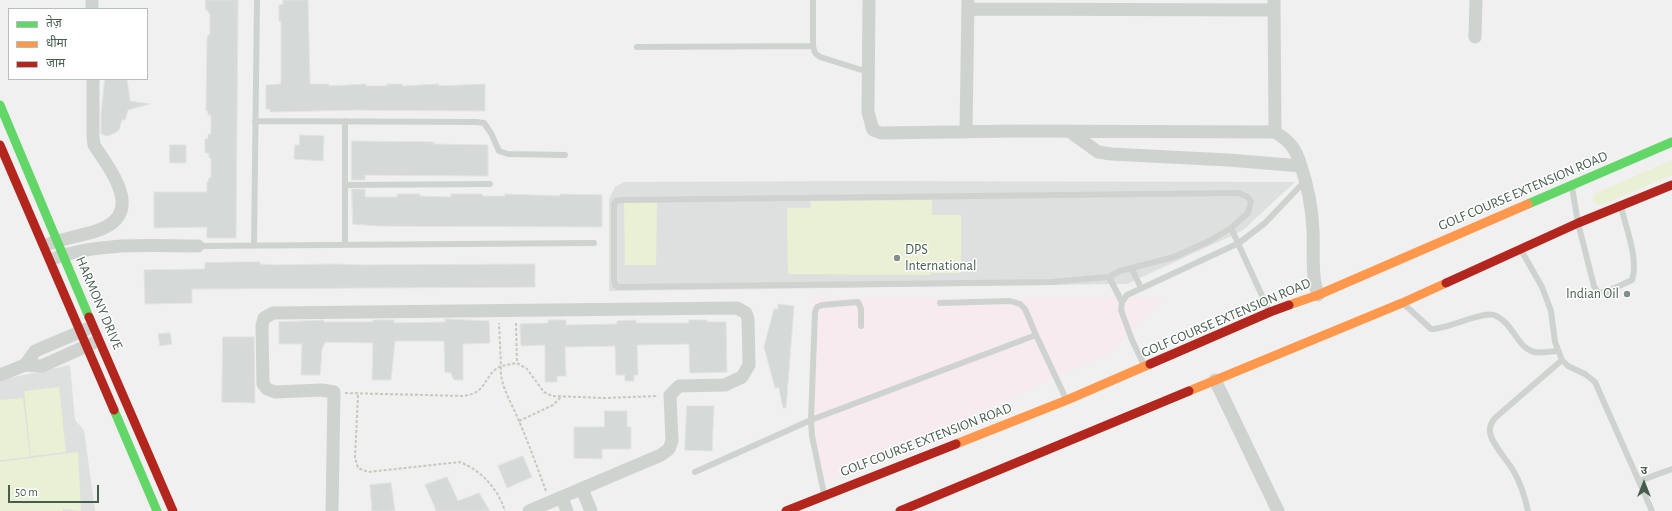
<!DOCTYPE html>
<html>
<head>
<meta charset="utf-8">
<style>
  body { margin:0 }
  #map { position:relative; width:1672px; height:511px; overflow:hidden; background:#f0f0f0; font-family:"Alegreya Sans","Noto Sans Devanagari",sans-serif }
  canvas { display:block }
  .legend { position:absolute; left:8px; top:8px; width:140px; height:72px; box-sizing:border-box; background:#fff; border:1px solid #b5beb8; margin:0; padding:5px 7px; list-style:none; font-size:12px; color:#465d4e }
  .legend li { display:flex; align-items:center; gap:8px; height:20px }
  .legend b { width:20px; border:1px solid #b5beb8 }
  .north { position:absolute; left:1624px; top:463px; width:40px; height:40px; -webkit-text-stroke:3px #fff; paint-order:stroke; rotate:0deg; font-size:11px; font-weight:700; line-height:16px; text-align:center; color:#465d4e }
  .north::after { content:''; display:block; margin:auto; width:14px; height:18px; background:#465d4e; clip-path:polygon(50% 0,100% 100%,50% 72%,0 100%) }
  .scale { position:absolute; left:8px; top:485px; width:91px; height:18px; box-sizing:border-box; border:2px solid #465d4e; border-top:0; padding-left:5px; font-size:12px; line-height:14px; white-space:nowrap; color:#465d4e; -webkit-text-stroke:3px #fff; paint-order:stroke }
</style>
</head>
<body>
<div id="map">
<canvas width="1672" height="511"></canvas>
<ul class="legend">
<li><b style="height:5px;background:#63d668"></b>तेज़</li>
<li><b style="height:5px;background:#ff974d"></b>धीमा</li>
<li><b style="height:5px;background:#b3261e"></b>जाम</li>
</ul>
<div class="north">उ</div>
<div class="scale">50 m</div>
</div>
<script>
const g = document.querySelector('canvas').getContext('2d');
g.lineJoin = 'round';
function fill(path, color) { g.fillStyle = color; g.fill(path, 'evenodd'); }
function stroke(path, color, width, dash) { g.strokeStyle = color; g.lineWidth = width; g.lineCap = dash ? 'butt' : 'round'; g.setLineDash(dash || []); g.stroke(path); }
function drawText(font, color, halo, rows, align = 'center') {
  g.font = font + ' "Alegreya Sans",sans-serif'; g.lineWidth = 3; g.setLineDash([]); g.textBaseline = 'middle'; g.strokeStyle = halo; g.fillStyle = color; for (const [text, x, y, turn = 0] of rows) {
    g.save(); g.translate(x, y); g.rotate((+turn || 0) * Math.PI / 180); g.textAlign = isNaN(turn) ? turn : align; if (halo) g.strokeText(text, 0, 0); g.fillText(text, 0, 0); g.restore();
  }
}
const commercial = new Path2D(`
  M813 298H1164L1110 353 820 484 815 423Z`);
const education = new Path2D(`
  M855 181 1295 182 1242 231 1127 284 609 291V199L615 187 624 182Z
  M70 365 75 420 84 430 95 511H0V380Z`);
const green = new Path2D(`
  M1672 160V175L1601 205H1597L1593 201V195L1596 193Z
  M932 200V215H961V273H931L930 275 788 274 787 208H811L810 201Z
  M657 202 656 265H625L624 203Z
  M59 387 66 452 31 456 24 391Z
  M23 398 30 457 0 460V400Z
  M78 452 81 511 63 509V511H0V462Z`);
const building = new Path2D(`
  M206 0H238L236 238H207V227L154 228V192H207V182H208L209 178H211V158H209V153H205V139H208V134H211V115H208V111H206L207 40 208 35H210V13H208V10H206Z
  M283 0H308L310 84H329V86L366 84V86H387V84H402V86L439 84V86L485 84V111L354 110 270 112V109H266V85L281 84V21H279V5L283 4Z
  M105 79H127L130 101 150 104 128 110 125 120H122L119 130 115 133 107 136 101 134V114Z
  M300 135 324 136 323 161 294 159 295 145H299Z
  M352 141 434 142V144L488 145V176L365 175V180H352Z
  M170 145H186V163H170Z
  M352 189H365V197H397V194H420V196L451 197V194H482V196H505V194L560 196V194L602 195V227L379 226 353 224Z
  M236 262H260V264L274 265 333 264 362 265 535 264V287L192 289V303L145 304 144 270 203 269 205 268V263Z
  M778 304 794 306 786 408H783L779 388H775L764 347 774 309H778Z
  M445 319 489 321 490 343 463 344V380H454L451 373 445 372 444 341H395L391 380H372L373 343 325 342 322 349 320 375H301L302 344H279V322L324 320V322H373V320H394V323L445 322Z
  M548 320H566V325L617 324V321L636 320V323H689V320H707V322H726L727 372 690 373 689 344 637 345 638 375H634V381H625V375H616L615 346 565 347 566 376H557V382H545V345L521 346 520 324 548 323Z
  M170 333 172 344 160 346 158 334Z
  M223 337H254L255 403 222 402Z
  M687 406H714L712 451 685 450Z
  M605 411H627V427H631V449H602V459L574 458V427H604Z
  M523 456 532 477 507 488 498 466Z
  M447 477 458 501 479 493 490 511H435L436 510 425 485Z
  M391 483 395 511H372L370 485Z`);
const path = new Path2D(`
  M516 323 517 363
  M345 393 464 396C489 392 482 376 501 366L499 323
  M358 395 355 458 358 468 368 472 460 462C482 471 498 489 505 511
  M519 421 553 405 561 397
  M546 491C537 467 529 444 519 421 512 403 499 385 501 366L517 363 527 369 544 392 552 396 605 398 658 396`);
const lane = new Path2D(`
  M813 0V46L815 53 820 57 868 72
  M637 47 813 46
  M255 121 476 122 484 123 491 133 499 151 508 154 565 155
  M345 121V245
  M345 185 490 184
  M1572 187 1578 223 1594 286 1598 293 1606 292 1632 280C1639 261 1626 227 1621 207
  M1238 193 1248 197 1251 202 1248 213 1231 228 1211 240 1174 257 1120 271 1109 277 1051 282 619 287 615 285 614 281V204L616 201 621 200Z
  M1231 228 1269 311
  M254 244 257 0
  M198 246 594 243
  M1521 250 1542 287 1551 311 1555 342 1562 360 1568 366 1585 374 1595 382 1652 511
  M1132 269 1141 288
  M1109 277 1122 302
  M940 303 1010 301 1020 304 1025 309 1036 335 1066 399
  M1405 305 1431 329C1448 329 1482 311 1494 315 1513 322 1517 348 1534 352 1541 354 1551 351 1558 351
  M1144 365 1132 340 1121 310 1122 302 1127 295 1239 243 1265 223 1305 181
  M695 472 811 420 1036 335
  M1639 481 1672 469
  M824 494 812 436 811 420 815 312 817 307 822 305 858 302 861 309V326
  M1528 511C1525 497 1520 482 1513 470 1507 460 1491 443 1490 432 1489 426 1492 422 1495 418L1562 360`);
const street = new Path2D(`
  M92 0V9
  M869 0 868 112 873 130 881 133 1016 131 1275 132C1290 141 1296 149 1301 166
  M1274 0 1275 132
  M968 9 1274 10
  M1475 37 1476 0
  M1069 131 1098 152 1111 154 1228 160 1301 166C1308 187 1312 208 1313 230 1314 252 1311 274 1318 295
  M966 132 968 0
  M49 244C65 238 81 236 96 231 146 215 112 172 94 145L93 137V79
  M55 258C99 242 151 246 198 246
  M25 365 35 351 87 329
  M0 375 25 365 42 366 93 343
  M1215 380 1278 511
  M582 489 591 511
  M562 498 567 511
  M332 511 334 392 322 390 275 392 267 389 263 384 262 326 264 318 273 313 737 308 746 313 748 319 749 365 742 377 725 385 679 386 670 395 672 441 669 449 661 455 529 511`);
const fast = new Path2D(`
  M0 105 89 317
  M1528 204 1672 142
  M114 410 157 511`);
const slow = new Path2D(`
  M1289 305 1318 295 1528 204
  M1189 391 1402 303 1446 283
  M956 444 1067 400 1150 364`);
const jam = new Path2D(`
  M0 145 114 410
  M1446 283 1578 223 1672 185
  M89 317 173 511
  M1150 364 1270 312 1289 305
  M786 511 956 444
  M900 511 1189 391`);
const markers = [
  [897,258,4,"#829087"],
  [1627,294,4,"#829087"]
];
const streetNames = [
  ["GOLF COURSE EXTENSION ROAD",1523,191,-23],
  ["HARMONY DRIVE",99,303,67],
  ["GOLF COURSE EXTENSION ROAD",1226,318,-23],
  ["GOLF COURSE EXTENSION ROAD",926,440,-21]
];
const poiNames = [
  ["DPS",905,250],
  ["International",905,266],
  ["Indian Oil",1619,294,"right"]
];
fill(commercial, '#f7ebf0');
fill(education, '#dee0e0');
fill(green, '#e9f0d3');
fill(building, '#d5d9d7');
stroke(building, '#e1e2e2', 1);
stroke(path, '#c3cabd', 2, [3, 2]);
stroke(lane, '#ced3d0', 6);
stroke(street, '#ced3d0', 13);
stroke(fast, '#63d668', 9);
stroke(slow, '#ff974d', 9);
stroke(jam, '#b3261e', 9);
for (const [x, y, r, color] of markers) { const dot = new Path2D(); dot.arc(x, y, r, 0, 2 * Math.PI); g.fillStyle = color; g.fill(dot); stroke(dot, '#fff', 1.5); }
drawText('14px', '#465d4e', '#fff', streetNames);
drawText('14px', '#465d4e', '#fff', poiNames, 'left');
</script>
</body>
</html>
